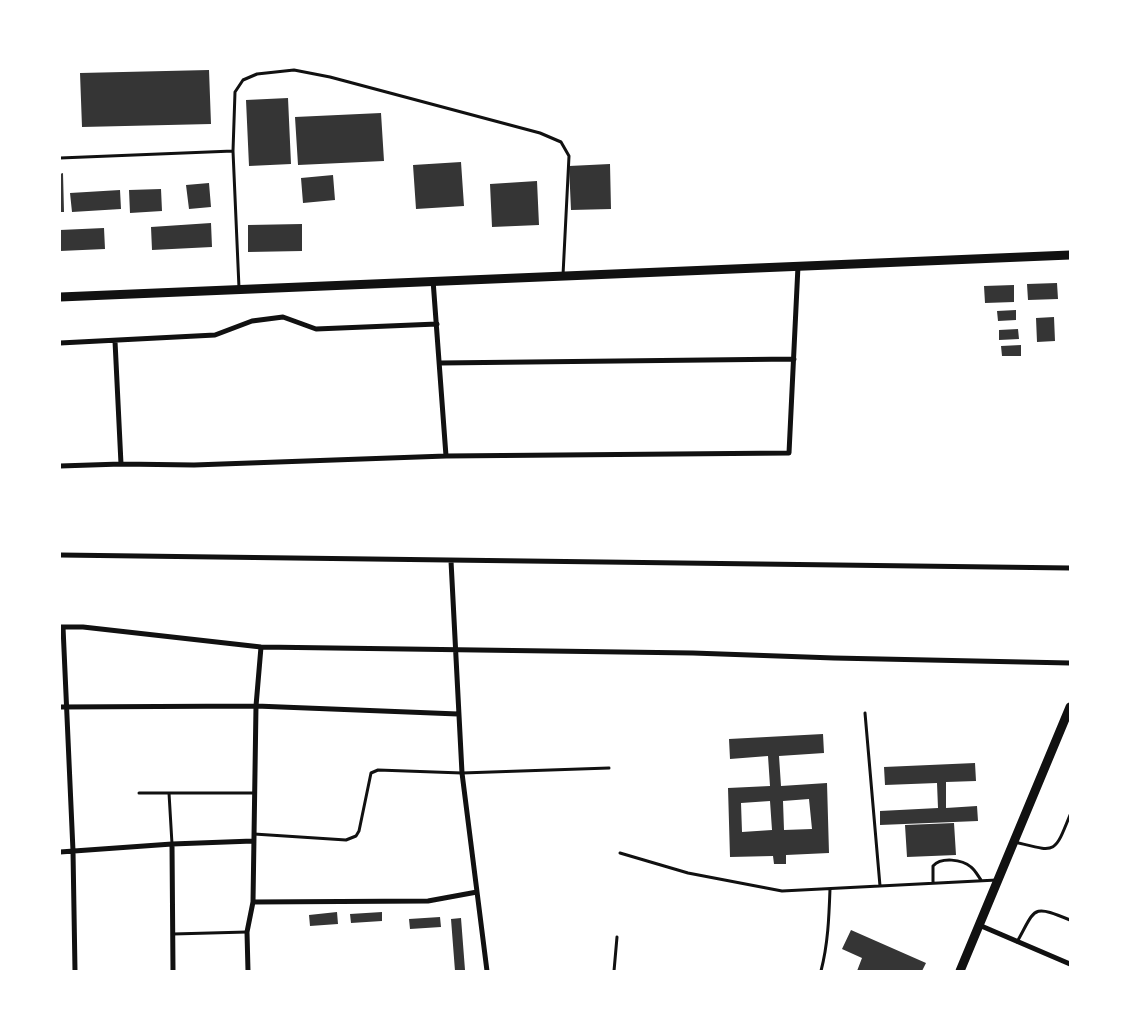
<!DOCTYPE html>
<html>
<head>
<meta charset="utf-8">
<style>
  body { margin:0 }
  #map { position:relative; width:1130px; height:1031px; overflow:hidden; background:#fff; font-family:"Titillium Web",sans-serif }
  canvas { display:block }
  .frame { position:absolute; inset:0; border:61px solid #fff; pointer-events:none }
</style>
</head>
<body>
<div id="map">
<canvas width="1130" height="1031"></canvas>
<div class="frame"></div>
</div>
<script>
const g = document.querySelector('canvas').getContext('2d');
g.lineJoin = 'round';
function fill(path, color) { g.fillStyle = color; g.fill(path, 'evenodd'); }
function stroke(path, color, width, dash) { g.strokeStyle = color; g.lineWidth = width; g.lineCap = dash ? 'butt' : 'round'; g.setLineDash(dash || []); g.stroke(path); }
const building = new Path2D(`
  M209 70 211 124 82 127 80 73Z
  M288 98 291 164 249 166 246 100Z
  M381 113 384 161 298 165 295 117Z
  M461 162 464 206 416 209 413 165Z
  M610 164 611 209 571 210 569 166Z
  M63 173 64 212H60V174Z
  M333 175 335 200 303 203 301 178Z
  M537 181 539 225 492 227 490 184Z
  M209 183 211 207 189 209 186 185Z
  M161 189 162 211 130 213 129 190Z
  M120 190 121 209 72 212 70 193Z
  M211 223 212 247 152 250 151 227Z
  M302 224V251L248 252V225Z
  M104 228 105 249 60 251V230Z
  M1057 283 1058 299 1028 300 1027 284Z
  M1014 285V302L985 303 984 286Z
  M1016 310V320L998 321 997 311Z
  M1054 317 1055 341 1037 342 1036 318Z
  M1018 329 1019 339 999 340V330Z
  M1021 345V356H1002L1001 346Z
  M823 734 824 753 779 756 781 786 827 783 829 853 786 855V864H774L773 856 730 857 728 788 770 786 768 756 730 759 729 739ZM809 799 812 829 784 830 783 801ZM770 801 772 830 742 832 741 803Z
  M975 763 976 781 946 782V808L977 806 978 821 880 825V811L938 808 937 783 885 785 884 767Z
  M954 823 956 855 907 857 905 825Z
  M337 912 338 924 310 926 309 915Z
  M382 912V921L351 923 350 914Z
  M440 917 441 927 410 929 409 919Z
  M461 918 465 970 455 971 451 919Z
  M851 930 926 963 922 971H857L862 958 842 949Z`);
const service = new Path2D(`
  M60 158 233 151
  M239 288 233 151 235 92 243 80 257 74 294 70 330 77 540 133 561 142 569 156 563 275
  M865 713 880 886
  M139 793H254
  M169 793 172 844
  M254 834 346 840 356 836 359 831 371 773 378 770 462 773 609 768
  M1015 842C1056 852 1054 855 1070 815
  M620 853 688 873 782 891 997 880
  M933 883V866C941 857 962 859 971 867 975 870 978 876 981 880
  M173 934 247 932
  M1017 942C1036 908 1031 904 1070 920
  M614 971 617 937
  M821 971C828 944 829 917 830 889`);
const minor = new Path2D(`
  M433 280 446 456
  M115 341 121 464
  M60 343 215 335 252 321 283 317 316 329 437 324
  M440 363 794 359
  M60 466 121 464 194 465 446 456 789 453 798 266
  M60 555 1070 568
  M451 561 462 773 487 971
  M60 627H83L261 647 693 653 834 658 1070 663
  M63 627 73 851 75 971
  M60 707 256 706 458 714
  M172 844 173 971
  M60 852 172 844 253 841
  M253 902 428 901 477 892
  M979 925 1070 964
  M248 971 247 932 253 902 256 706 261 647`);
const secondary = new Path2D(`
  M60 297 1070 255
  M960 971 1070 707`);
fill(building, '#353535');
stroke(service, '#111', 3);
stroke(minor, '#111', 5);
stroke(secondary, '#111', 9);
</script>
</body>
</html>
